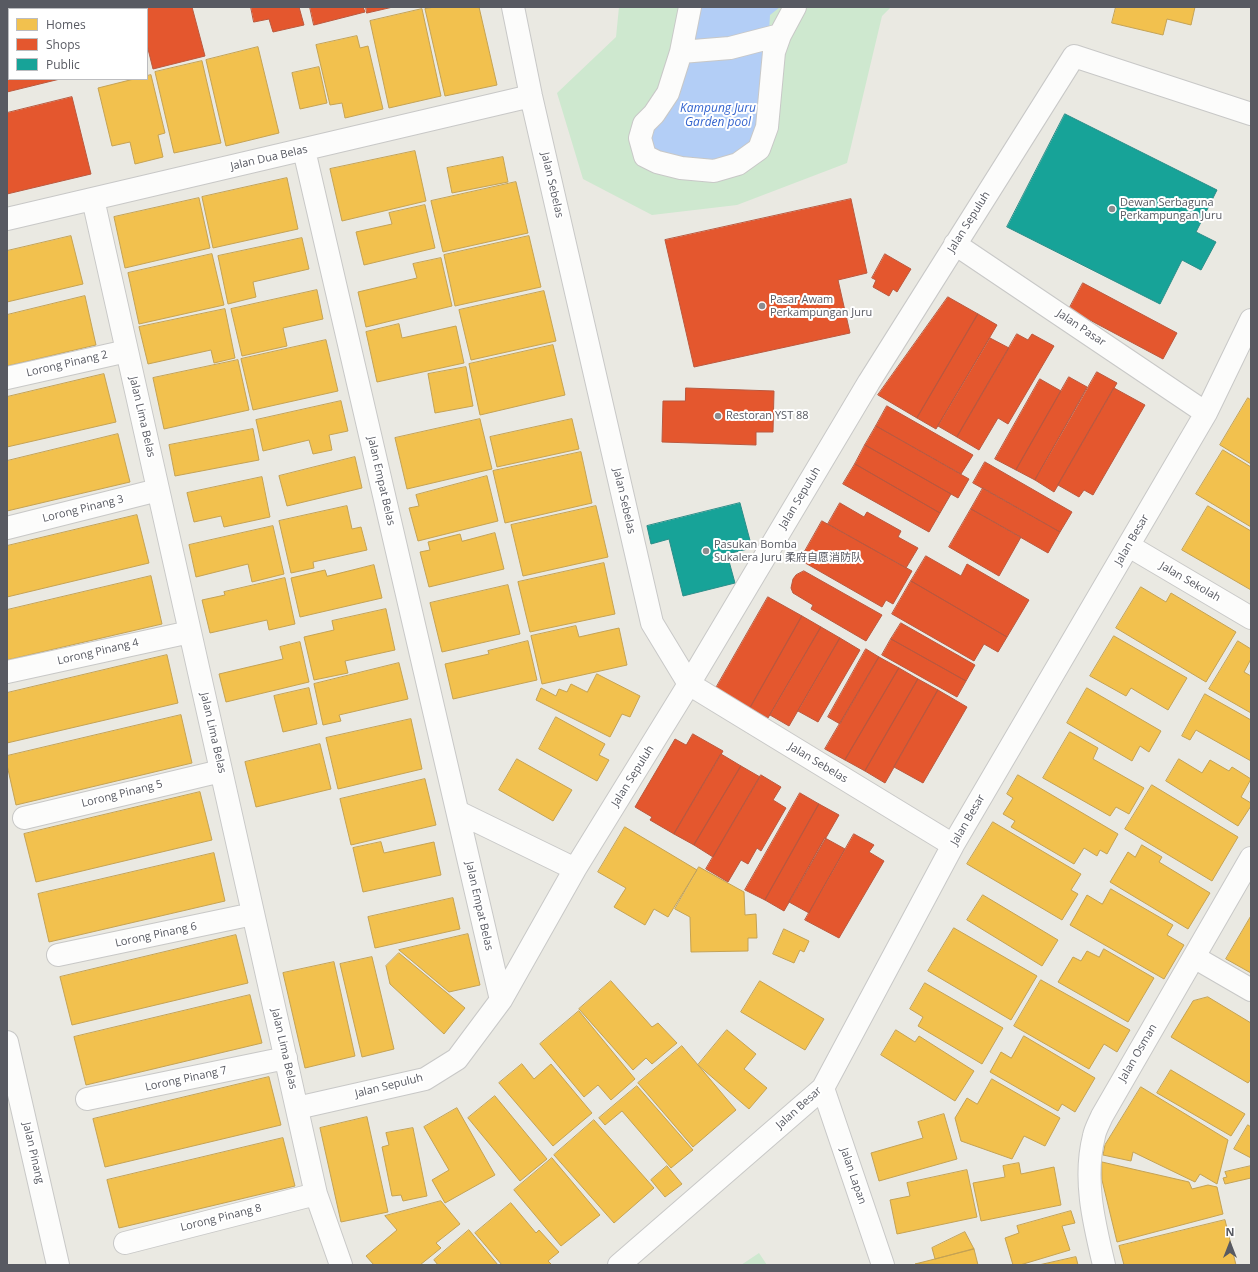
<!DOCTYPE html>
<html>
<head>
<meta charset="utf-8">
<style>
  body { margin:0 }
  #map { position:relative; width:1258px; height:1272px; overflow:hidden; background:#eae9e2; font-family:"Open Sans",sans-serif }
  canvas { display:block }
  .frame { position:absolute; inset:0; border:8px solid #585a62; pointer-events:none }
  .legend { position:absolute; left:8px; top:8px; width:140px; height:72px; box-sizing:border-box; background:#fff; border:1px solid #bcbdc0; margin:0; padding:5px 7px; list-style:none; font-size:12px; color:#585a62 }
  .legend li { display:flex; align-items:center; gap:8px; height:20px }
  .legend b { width:20px; border:1px solid #bcbdc0 }
  .north { position:absolute; left:1210px; top:1224px; width:40px; height:40px; -webkit-text-stroke:3px #fff; paint-order:stroke; rotate:0deg; font-size:11px; font-weight:700; line-height:16px; text-align:center; color:#585a62 }
  .north::after { content:''; display:block; margin:auto; width:14px; height:18px; background:#585a62; clip-path:polygon(50% 0,100% 100%,50% 72%,0 100%) }
</style>
</head>
<body>
<div id="map">
<canvas width="1258" height="1272"></canvas>
<div class="frame"></div>
<ul class="legend">
<li><b style="height:11px;background:#f2c14e"></b>Homes</li>
<li><b style="height:11px;background:#e4572e"></b>Shops</li>
<li><b style="height:11px;background:#17a398"></b>Public</li>
</ul>
<div class="north">N</div>
</div>
<script>
const g = document.querySelector('canvas').getContext('2d');
g.lineJoin = 'round';
function fill(path, color) { g.fillStyle = color; g.fill(path, 'evenodd'); }
function stroke(path, color, width, dash) { g.strokeStyle = color; g.lineWidth = width; g.lineCap = dash ? 'butt' : 'round'; g.setLineDash(dash || []); g.stroke(path); }
function drawText(font, color, halo, rows, align = 'center') {
  g.font = font + ' "Open Sans","Noto Sans SC",sans-serif'; g.lineWidth = 4; g.setLineDash([]); g.textBaseline = 'middle'; g.strokeStyle = halo; g.fillStyle = color; for (const [text, x, y, turn = 0] of rows) {
    g.save(); g.translate(x, y); g.rotate((+turn || 0) * Math.PI / 180); g.textAlign = isNaN(turn) ? turn : align; if (halo) g.strokeText(text, 0, 0); g.fillText(text, 0, 0); g.restore();
  }
}
const green = new Path2D(`
  M619 7H891L882 16 847 163 737 205 652 215 583 179 557 93 616 37Z
  M759 1253 767 1265H741Z`);
const water = new Path2D(`
  M698 7H780L770 15 763 126 754 149 710 168 654 153 650 138Z`);
const homes = new Path2D(`
  M435 7H479L497 85 445 96 425 9Z
  M1116 7H1195L1191 25 1167 19 1163 35 1112 23Z
  M422 9 441 96 389 108 370 21Z
  M357 36 360 48 368 46 383 109 345 118 342 103 330 105 316 45Z
  M258 47 279 133 226 146 206 60Z
  M202 61 221 143 174 153 155 72Z
  M319 67 327 103 300 109 292 73Z
  M151 75 165 133 158 135 163 157 135 164 130 142 112 146 98 88 134 79H147V76Z
  M415 151 426 201 342 221 330 169Z
  M503 157 508 182 452 193 447 168Z
  M287 178 298 229 213 248 202 197Z
  M516 182 528 233 443 252 431 201Z
  M199 198 210 248 125 268 114 217Z
  M425 205 435 248 364 265 356 232 392 224 389 213Z
  M71 236 83 284 7 302V251Z
  M529 236 541 287 455 306 444 255Z
  M302 238 309 269 253 282 256 297 228 304 218 256Z
  M212 254 224 305 139 324 128 273Z
  M441 258 452 306 366 327 358 292 417 278 413 264Z
  M317 290 323 319 283 328 287 346 242 356 231 309Z
  M544 291 556 341 471 360 459 310Z
  M85 296 96 345 7 366V315Z
  M225 309 235 358 214 363 211 350 148 364 139 327Z
  M399 324 402 338 456 326 464 363 377 382 366 332Z
  M326 340 338 391 253 410 241 359Z
  M553 345 565 395 480 415 469 364Z
  M238 360 249 410 164 429 153 378Z
  M466 367 473 406 435 413 428 374Z
  M104 374 116 422 7 447V397Z
  M1248 398 1251 400V464L1220 445Z
  M341 401 348 431 329 435 332 450 313 454 309 440 263 451 256 420Z
  M480 419 492 469 407 489 395 438Z
  M572 419 579 449 497 467 490 437Z
  M253 429 259 460 175 476 169 445Z
  M118 434 130 482 7 511V461Z
  M1223 450 1251 467V527L1196 494Z
  M581 452 592 503 505 523 493 471Z
  M355 457 362 488 287 506 279 476Z
  M487 476 498 521 418 541 409 508 419 506 416 495Z
  M262 477 270 517 224 527 221 516 194 522 187 493Z
  M347 506 352 529 361 527 367 550 313 562 314 568 291 573 279 521Z
  M596 506 608 557 523 576 511 525Z
  M1208 506 1251 531V590L1182 550Z
  M137 515 149 563 7 597V546Z
  M273 526 284 574 252 582 248 564 196 577 189 545Z
  M495 533 504 569 429 587 420 552 430 550 428 542 460 534 462 541Z
  M604 563 615 614 530 632 518 582Z
  M374 565 382 598 300 617 291 578 325 570 327 576Z
  M151 576 162 624 7 660V610Z
  M285 578 295 624 269 630 267 620 210 633 202 600 225 595 224 592Z
  M508 585 520 634 442 652 430 603Z
  M1141 587 1166 602 1171 593 1236 632 1206 682 1116 628Z
  M386 609 395 650 345 661 348 673 314 680 304 637 334 630 332 621Z
  M576 626 579 637 619 628 627 665 542 684 531 636Z
  M1114 636 1187 678 1168 710 1131 688 1126 696 1090 676Z
  M528 641 537 680 453 699 445 664 489 654 488 651Z
  M1238 641 1251 649V659L1244 672 1251 676V713L1209 689Z
  M300 642 309 682 226 702 219 674 283 659 280 647Z
  M167 655 178 703 7 743V693Z
  M399 663 408 699 339 715 341 721 323 725 314 684Z
  M597 674 640 696 630 717 622 714 610 737 536 700 541 688 556 696 559 689 567 692 571 684 587 692Z
  M309 688 317 724 283 732 274 696Z
  M1087 688 1161 731 1149 752 1140 746 1132 761 1067 723Z
  M1205 694 1251 720V761L1196 730 1190 740 1182 736Z
  M181 715 192 763 16 805 7 765V756Z
  M556 717 605 744 599 755 609 760 597 781 539 749Z
  M411 719 422 769 338 789 326 738Z
  M1070 732 1098 748 1093 759 1144 788 1129 814 1116 807 1110 816 1043 778Z
  M320 744 331 789 256 807 245 762Z
  M517 759 572 790 553 821 499 790Z
  M1179 759 1202 773 1210 760 1229 771 1232 767 1251 779 1241 797 1251 803V806L1238 826 1166 781Z
  M1018 775 1118 834 1107 854 1100 850 1097 856 1084 848 1074 864 1011 827 1015 821 1003 814 1013 798 1007 794Z
  M425 779 436 825 351 845 340 799Z
  M1152 785 1238 837 1212 881 1125 829Z
  M200 792 212 840 36 882 24 834Z
  M993 822 1081 874 1071 890 1078 894 1062 920 967 864Z
  M625 827 697 870 668 917 654 909 645 925 614 907 626 888 598 872Z
  M381 842 384 853 434 842 441 875 363 892 353 848Z
  M1142 845 1162 857 1159 862 1210 893 1188 929 1110 882 1128 852 1135 857Z
  M214 853 225 901 49 942 38 894Z
  M699 867 744 892 745 915 756 914 757 938H748V951L691 952 690 917 675 909Z
  M1111 889 1173 925 1167 935 1184 945 1164 979 1070 925 1087 895 1102 904Z
  M983 895 1058 940 1042 966 967 920Z
  M453 898 460 929 375 948 368 917Z
  M1251 916V973L1226 959Z
  M954 928 1037 976 1011 1020 928 971Z
  M784 929 809 941 804 952 800 950 794 963 773 954Z
  M468 934 480 985 449 992 399 950Z
  M236 935 248 983 72 1025 60 977Z
  M1104 949 1154 978 1128 1022 1058 982 1073 957 1081 961 1087 951 1099 957Z
  M399 953 465 1008 444 1034 390 984 386 966Z
  M372 957 394 1049 362 1057 340 964Z
  M334 962 355 1056 305 1068 283 973Z
  M1041 980 1130 1030 1117 1052 1104 1044 1089 1069 1014 1026Z
  M611 981 652 1027 658 1023 677 1043 652 1064 646 1058 633 1070 579 1009Z
  M760 981 824 1019 805 1050 741 1012Z
  M925 983 1003 1028 982 1064 918 1026 923 1017 910 1009Z
  M250 995 262 1043 86 1085 74 1037Z
  M1208 997 1251 1023V1079L1248 1083 1171 1037 1193 1001Z
  M579 1011 635 1079 611 1100 598 1085 584 1097 540 1044Z
  M727 1030 756 1054 744 1069 767 1088 749 1109 698 1065Z
  M896 1030 915 1042 919 1036 974 1071 955 1101 881 1055Z
  M1024 1036 1095 1078 1075 1112 1062 1104 1058 1111 990 1072 1001 1052 1011 1058Z
  M682 1046 736 1110 693 1147 638 1083Z
  M522 1064 534 1079 551 1064 592 1113 553 1146 499 1083Z
  M1171 1070 1245 1114 1231 1136 1157 1093Z
  M269 1077 281 1125 105 1167 93 1119Z
  M992 1079 1060 1118 1045 1146 1024 1136 1012 1159 961 1141 955 1118 967 1098 977 1104Z
  M637 1086 693 1150 671 1168 622 1111 605 1125 599 1118Z
  M1141 1087 1228 1140 1217 1184 1200 1174 1195 1182 1133 1152 1131 1161 1103 1155 1105 1145Z
  M495 1096 547 1159 520 1181 468 1118Z
  M457 1108 495 1175 445 1203 432 1180 449 1170 424 1127Z
  M944 1114 957 1159 879 1181 871 1153 923 1138 918 1122Z
  M367 1117 388 1212 341 1222 320 1128Z
  M594 1120 654 1188 614 1223 554 1155Z
  M1248 1125 1251 1127V1158L1234 1149Z
  M413 1128 427 1196 403 1201 401 1195 392 1196 382 1147 389 1145 386 1133Z
  M283 1138 295 1186 119 1228 107 1180Z
  M552 1158 600 1215 561 1246 514 1190Z
  M1102 1162 1189 1182 1192 1189 1208 1185 1217 1187 1223 1214 1117 1242 1102 1180Z
  M1019 1163 1021 1174 1054 1167 1061 1205 981 1221 973 1183 1005 1177 1003 1166Z
  M667 1166 682 1184 665 1197 651 1180Z
  M1251 1166V1178L1225 1184 1223 1178 1227 1177 1225 1172Z
  M967 1170 977 1217 897 1234 890 1200 910 1196 907 1183Z
  M441 1201 460 1224 436 1243 441 1248 420 1265H374L366 1256 397 1230 385 1216Z
  M511 1203 536 1233 539 1230 559 1252 548 1261 552 1265H502L475 1233Z
  M1071 1211 1075 1223 1062 1226 1070 1250 1020 1265H1013L1005 1238 1019 1233 1017 1226Z
  M1225 1220 1236 1265H1124L1119 1246Z
  M469 1230 498 1265H438L434 1260Z
  M965 1232 974 1249 935 1259 932 1248Z
  M974 1249 978 1265 915 1264 935 1259Z
  M1076 1257 1078 1265H1039Z`);
const shops = new Path2D(`
  M23 7H56V9H14Z
  M78 7H131V9H78Z
  M138 7H192L205 56 153 69 147 45V9H138Z
  M251 7H299L304 25 273 32 269 19 254 22Z
  M310 7H363L365 12 314 25Z
  M366 7H393L367 13Z
  M9 10V79H60L7 92V11Z
  M72 97 91 174 7 194V113Z
  M851 199 867 273 838 280 850 333 694 367 665 240Z
  M885 254 911 269 897 292 893 289 889 296 873 287 876 280 872 278Z
  M1083 283 1177 333 1163 359 1069 309Z
  M948 297 978 314 917 418 878 395Z
  M978 314 997 325 936 429 917 418Z
  M1017 334 1028 340 1032 334 1054 346 1008 424 998 418 979 450 957 437Z
  M990 338 1009 348 957 437 938 426Z
  M1097 372 1117 383 1054 492 1035 480Z
  M1069 377 1087 387 1035 480 1016 470Z
  M1040 379 1061 391 1016 470 995 459Z
  M686 388 774 391 773 432H756V445L662 442 663 401H685Z
  M1114 388 1145 405 1093 495 1084 490 1079 497 1058 485Z
  M887 406 973 455 961 474 876 426Z
  M876 426 969 479 958 498 865 445Z
  M865 445 951 494 940 513 855 464Z
  M985 462 1072 512 1060 532 973 483Z
  M855 464 940 513 929 532 843 484Z
  M983 488 1060 532 1048 553 971 509Z
  M840 503 864 517 867 512 901 531 898 537 918 548 906 568 828 524Z
  M971 509 1021 537 999 576 949 547Z
  M822 521 912 571 893 604 886 600 882 607 800 560Z
  M926 556 961 576 967 564 1029 600 1007 637 911 581Z
  M804 571 882 615 866 641 811 609 813 605 793 593 791 588 793 579 796 575Z
  M911 581 1007 637 998 652 984 644 974 661 892 614Z
  M768 597 802 616 750 708 716 688Z
  M802 616 821 627 768 718 750 708Z
  M901 623 975 665 966 681 891 639Z
  M821 627 840 638 789 726 770 715Z
  M840 638 860 650 818 722 798 711Z
  M891 639 966 681 957 697 882 655Z
  M866 649 879 657 840 724 828 717Z
  M879 657 899 668 845 760 825 749Z
  M899 668 918 679 865 771 845 760Z
  M918 679 938 690 885 783 865 771Z
  M938 690 967 707 923 783 894 767Z
  M693 734 723 751 674 834 650 820 652 817 635 807 675 739 686 745Z
  M721 754 741 766 694 845 674 834Z
  M741 766 760 777 713 857 694 845Z
  M761 775 781 787 773 800 786 808 761 851 757 848 748 864 741 860 728 882 706 869Z
  M800 793 819 804 765 900 745 890Z
  M819 804 839 815 784 911 765 900Z
  M854 834 874 845 869 852 884 861 839 938 805 920Z
  M825 838 845 849 809 913 789 902Z`);
const public = new Path2D(`
  M1065 114 1217 190 1196 232 1216 242 1201 270 1182 260 1160 304 1007 227Z
  M740 503 752 548 727 554 735 583 683 596 669 539 651 544 647 526Z`);
const street = new Path2D(`
  M513 7 531 96 652 623 689 684 953 845
  M690 7 681 52 668 93 654 114 644 124 640 138 645 156 657 162 681 168 714 171 738 164 759 149 767 127 774 52 780 35 795 7
  M681 52 730 48 780 35
  M304 150 501 1000
  M93 199 316 1194 341 1265
  M7 219 531 96
  M955 244 1206 413
  M7 378 127 351
  M7 528 158 490
  M1129 546 1251 618
  M7 672 190 632
  M458 812 575 869
  M24 818 221 771
  M58 955 253 914
  M1194 957 1251 990
  M7 1042 58 1265
  M823 1088 883 1265
  M87 1099 286 1058
  M297 1108 425 1079 457 1059 501 1000 575 869 689 684 869 382 1074 56 1251 114
  M125 1243 316 1194
  M619 1265 823 1088 953 845 1206 413 1251 320
  M1104 1265C1094 1223 1083 1179 1094 1136 1095 1130 1099 1123 1102 1116L1251 858`);
const markers = [
  [1112,209,4,"#8b8c8f"],
  [762,306,4,"#8b8c8f"],
  [718,416,4,"#8b8c8f"],
  [706,551,4,"#8b8c8f"]
];
const streetNames = [
  ["Jalan Dua Belas",269,158,-13],
  ["Jalan Sebelas",552,185,77],
  ["Jalan Sepuluh",969,222,-58],
  ["Jalan Pasar",1081,328,34],
  ["Lorong Pinang 2",67,364,-13],
  ["Jalan Lima Belas",142,417,77],
  ["Jalan Empat Belas",381,481,77],
  ["Jalan Sepuluh",800,498,-59],
  ["Jalan Sebelas",624,501,77],
  ["Lorong Pinang 3",83,509,-14],
  ["Jalan Besar",1132,540,-60],
  ["Jalan Sekolah",1190,582,30],
  ["Lorong Pinang 4",98,652,-13],
  ["Jalan Lima Belas",213,733,77],
  ["Jalan Sebelas",818,763,31],
  ["Jalan Sepuluh",633,776,-58],
  ["Lorong Pinang 5",122,794,-14],
  ["Jalan Besar",968,820,-60],
  ["Jalan Empat Belas",479,906,77],
  ["Lorong Pinang 6",156,935,-12],
  ["Jalan Lima Belas",284,1049,77],
  ["Jalan Osman",1138,1053,-60],
  ["Lorong Pinang 7",186,1079,-12],
  ["Jalan Sepuluh",389,1086,-14],
  ["Jalan Besar",799,1108,-42],
  ["Jalan Pinang",33,1153,77],
  ["Jalan Lapan",853,1176,71],
  ["Lorong Pinang 8",221,1218,-14]
];
const poiNames = [
  ["Dewan Serbaguna",1120,203],
  ["Perkampungan Juru",1120,216],
  ["Pasar Awam",770,300],
  ["Perkampungan Juru",770,313],
  ["Restoran YST 88",726,416],
  ["Pasukan Bomba",714,545],
  ["Sukalera Juru 柔府自愿消防队",714,558]
];
const waterNames = [
  ["Kampung Juru",718,109],
  ["Garden pool",718,123]
];
fill(green, '#cee8cf');
fill(water, '#b3cef6');
fill(homes, '#f2c14e');
stroke(homes, '#c4a254', 1);
fill(shops, '#e4572e');
stroke(shops, '#ba583e', 1);
fill(public, '#17a398');
stroke(public, '#2a8d88', 1);
stroke(street, '#c8c8c7', 24);
stroke(street, '#fcfcfb', 22);
for (const [x, y, r, color] of markers) { const dot = new Path2D(); dot.arc(x, y, r, 0, 2 * Math.PI); g.fillStyle = color; g.fill(dot); stroke(dot, '#fff', 1.5); }
drawText('11px', '#585a62', '#fff', streetNames);
drawText('11px', '#585a62', '#fff', poiNames, 'left');
drawText('italic 12px', '#3364ce', '#fff', waterNames);
</script>
</body>
</html>
